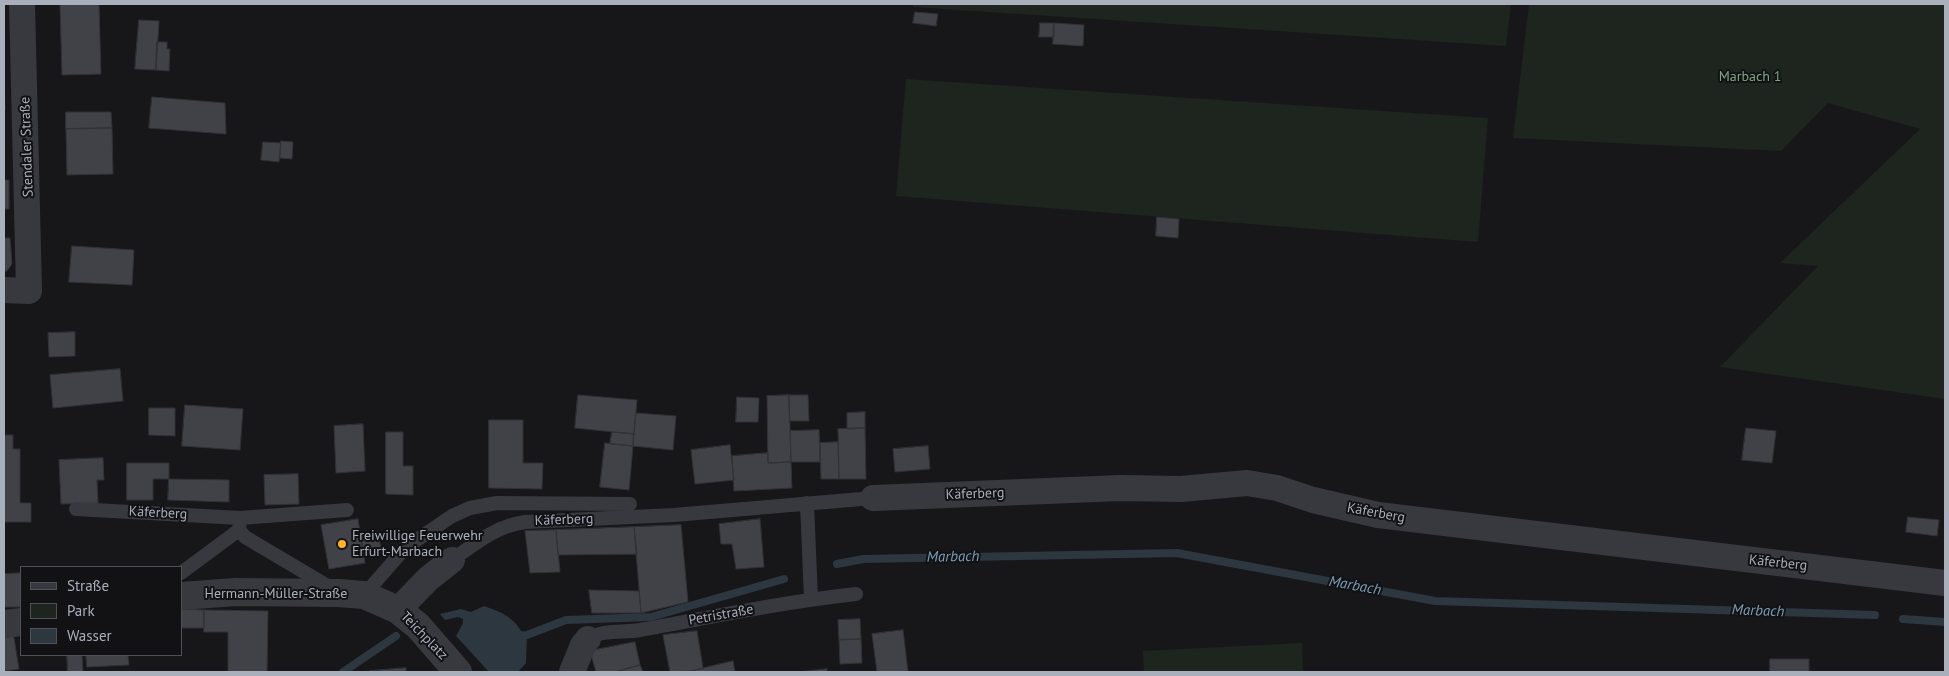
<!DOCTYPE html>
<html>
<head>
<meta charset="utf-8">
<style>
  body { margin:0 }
  #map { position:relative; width:1949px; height:676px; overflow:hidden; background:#17171a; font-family:"PT Sans",sans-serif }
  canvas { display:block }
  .frame { position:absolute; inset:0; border:5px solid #a9afbb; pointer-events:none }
  .legend { position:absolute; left:20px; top:566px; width:162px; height:90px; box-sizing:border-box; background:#121215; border:1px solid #4e5157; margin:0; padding:6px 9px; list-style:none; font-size:15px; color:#a9afbb }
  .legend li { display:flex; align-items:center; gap:10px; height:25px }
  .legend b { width:25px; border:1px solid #4e5157 }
</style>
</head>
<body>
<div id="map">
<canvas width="1949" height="676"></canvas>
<div class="frame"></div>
<ul class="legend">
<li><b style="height:6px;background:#38393f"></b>Straße</li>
<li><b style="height:14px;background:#1d251e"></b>Park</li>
<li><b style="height:14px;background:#2c373f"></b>Wasser</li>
</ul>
</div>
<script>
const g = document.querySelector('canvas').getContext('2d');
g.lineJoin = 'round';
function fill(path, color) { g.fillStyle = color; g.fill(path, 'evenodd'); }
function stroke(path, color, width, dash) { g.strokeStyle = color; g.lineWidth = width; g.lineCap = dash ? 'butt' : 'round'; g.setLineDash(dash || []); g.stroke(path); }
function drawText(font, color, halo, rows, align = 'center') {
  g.font = font + ' "PT Sans",sans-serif'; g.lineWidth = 4; g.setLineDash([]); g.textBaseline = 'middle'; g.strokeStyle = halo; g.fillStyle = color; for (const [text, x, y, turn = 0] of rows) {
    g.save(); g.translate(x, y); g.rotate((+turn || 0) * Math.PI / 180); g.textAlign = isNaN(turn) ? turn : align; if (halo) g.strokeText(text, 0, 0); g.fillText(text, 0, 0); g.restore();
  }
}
const green = new Path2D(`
  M913 4H1511L1506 46 913 7Z
  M1529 4H1945V399L1720 367 1818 266 1780 263 1920 129 1828 103 1781 151 1513 138Z
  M906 79 1488 118 1478 242 896 196Z
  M1302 643 1303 672H1144L1143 651Z`);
const water = new Path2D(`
  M484 606C495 610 505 613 513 621 519 626 519 631 527 635L526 663 518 672H489L456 636 463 623V619L458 617 445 620 440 614 461 609 471 612Z`);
const stream = new Path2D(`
  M837 564 863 559 1177 553 1435 601 1875 615
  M1903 619 1945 622
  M517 636 527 635 566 620 651 617 784 579
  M343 672 396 636`);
const building = new Path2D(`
  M99 4 101 74 62 75 60 5Z
  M915 12 938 14 936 26 913 23Z
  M139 20 159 21 156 70 135 69Z
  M1040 23H1054V37H1039Z
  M1054 23 1084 25 1083 46 1053 44Z
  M157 42H167V49H170L169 71 156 70Z
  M4 77 5 110H4Z
  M152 97 225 103 226 134 149 128Z
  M66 112H111L112 128 66 129Z
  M112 128 113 174 67 175 66 129Z
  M281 141 293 142 292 159 280 158Z
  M263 142 281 143 279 162 261 160Z
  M4 180H9V209H4Z
  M1157 217 1179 219 1178 238 1156 236Z
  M4 238H10L12 264 7 271H4Z
  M72 246 134 250 132 285 69 282Z
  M75 332V356L49 357 48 333Z
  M120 369 123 401 53 408 50 375Z
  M578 395 637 400 634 434 575 428Z
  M789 395H808L809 421H790Z
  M789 395 791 462 768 463 767 396Z
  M737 397 759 398 758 422H736Z
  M185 405 243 409 240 450 182 446Z
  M149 408H175V436L149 435Z
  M865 412V428L847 429V413Z
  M636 413 676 416 673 450 633 446Z
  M489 420H523V463H543L542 489 489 488Z
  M363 424 365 471 336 473 334 426Z
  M865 428 866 479H839L838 429Z
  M1746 428 1776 431 1772 463 1742 460Z
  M819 430 820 462H791L790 431Z
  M386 432H403V466H413V495L386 494Z
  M612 432 634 434 633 446 610 444Z
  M4 435H13V449H20V503H31V522H4Z
  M838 442 839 479H821L820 443Z
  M605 443 633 446 629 490 600 487Z
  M730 445 734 480 695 484 691 450Z
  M928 446 930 469 895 472 893 449Z
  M768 453V463L791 462 792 488 734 491 732 456Z
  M103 458 104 480H97L98 503 61 504 59 460Z
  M127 463H169V479H153V500H127Z
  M298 474 299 504 265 505 264 475Z
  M169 479 229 480V502L168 500Z
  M1908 517 1939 520 1937 536 1906 532Z
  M358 519 365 563 329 569 321 525Z
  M760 519 764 567 736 569 732 544H721L719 524Z
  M681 525 688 602 641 613 634 527Z
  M634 527 637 554 558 555 556 530Z
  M556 530 560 572 530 573 525 531Z
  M378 532 381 549 363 552 360 535Z
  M21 573V607H4V574Z
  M589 590 639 591 641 613H592Z
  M181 609 204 610V628H181Z
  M204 610 268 611 267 672H228V632H204Z
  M860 619 861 639 839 640 838 620Z
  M903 630 908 672H877L872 634Z
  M697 631 703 668 692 671 670 672 663 635Z
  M13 632 19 669 4 671V634Z
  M861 639 862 663 840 664 839 640Z
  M635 642 640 665 615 672H596L590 651Z
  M67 655H82L83 672H68Z
  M86 655H128L129 665 87 667Z
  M1770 659H1809V672H1770Z
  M733 661 735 672H692V671Z
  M640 665 643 672H615Z
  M406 668V672H371L370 671Z
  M827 669V672H799Z`);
const service = new Path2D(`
  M807 503 811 599
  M76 509 240 518 347 510
  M239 530 245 537 331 588
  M452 560C476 543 496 526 525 522L674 515 873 498
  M181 573 239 530 240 521
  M364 595 405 548 452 516 470 508 497 503 630 504
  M588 639C603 629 623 633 640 630 712 617 783 602 856 594`);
const minor = new Path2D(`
  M4 290 29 291 22 4
  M873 498 1121 488 1181 489 1247 483 1277 488 1313 500 1378 515 1945 583
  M398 610 428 579 452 560
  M572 672 583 645 588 639`);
const tertiary = new Path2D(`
  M181 596 236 592 338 593 364 595 398 610 418 626 458 672
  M4 624 21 622`);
const markers = [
  [342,544,5,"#ffb22a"]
];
const parkNames = [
  ["Marbach 1",1750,77]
];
const streetNames = [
  ["Stendaler Straße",27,147,-92],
  ["Käferberg",975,494,-2],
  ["Käferberg",158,513,3],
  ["Käferberg",1376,513,10],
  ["Käferberg",564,520,-2],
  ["Käferberg",1778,563,6],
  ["Hermann-Müller-Straße",276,594],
  ["Petristraße",721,615,-10],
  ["Teichplatz",424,636,46]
];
const poiNames = [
  ["Freiwillige Feuerwehr",352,536],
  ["Erfurt-Marbach",352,552]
];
const waterNames = [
  ["Marbach",953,557,-1],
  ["Marbach",1355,586,10],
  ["Marbach",1758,611,2]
];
fill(green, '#1d251e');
fill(water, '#2c373f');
stroke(stream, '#2c373f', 8);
fill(building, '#414247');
stroke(building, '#313136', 1);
stroke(service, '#38393f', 14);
stroke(minor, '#38393f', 26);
stroke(tertiary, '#38393f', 28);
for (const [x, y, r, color] of markers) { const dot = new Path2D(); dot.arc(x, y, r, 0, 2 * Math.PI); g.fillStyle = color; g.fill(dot); stroke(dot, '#121215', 2); }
drawText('14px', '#7ea780', '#121215', parkNames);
drawText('14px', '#a9afbb', '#121215', streetNames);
drawText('14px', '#a9afbb', '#121215', poiNames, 'left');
drawText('italic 15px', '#7d9eb8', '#121215', waterNames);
</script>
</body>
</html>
